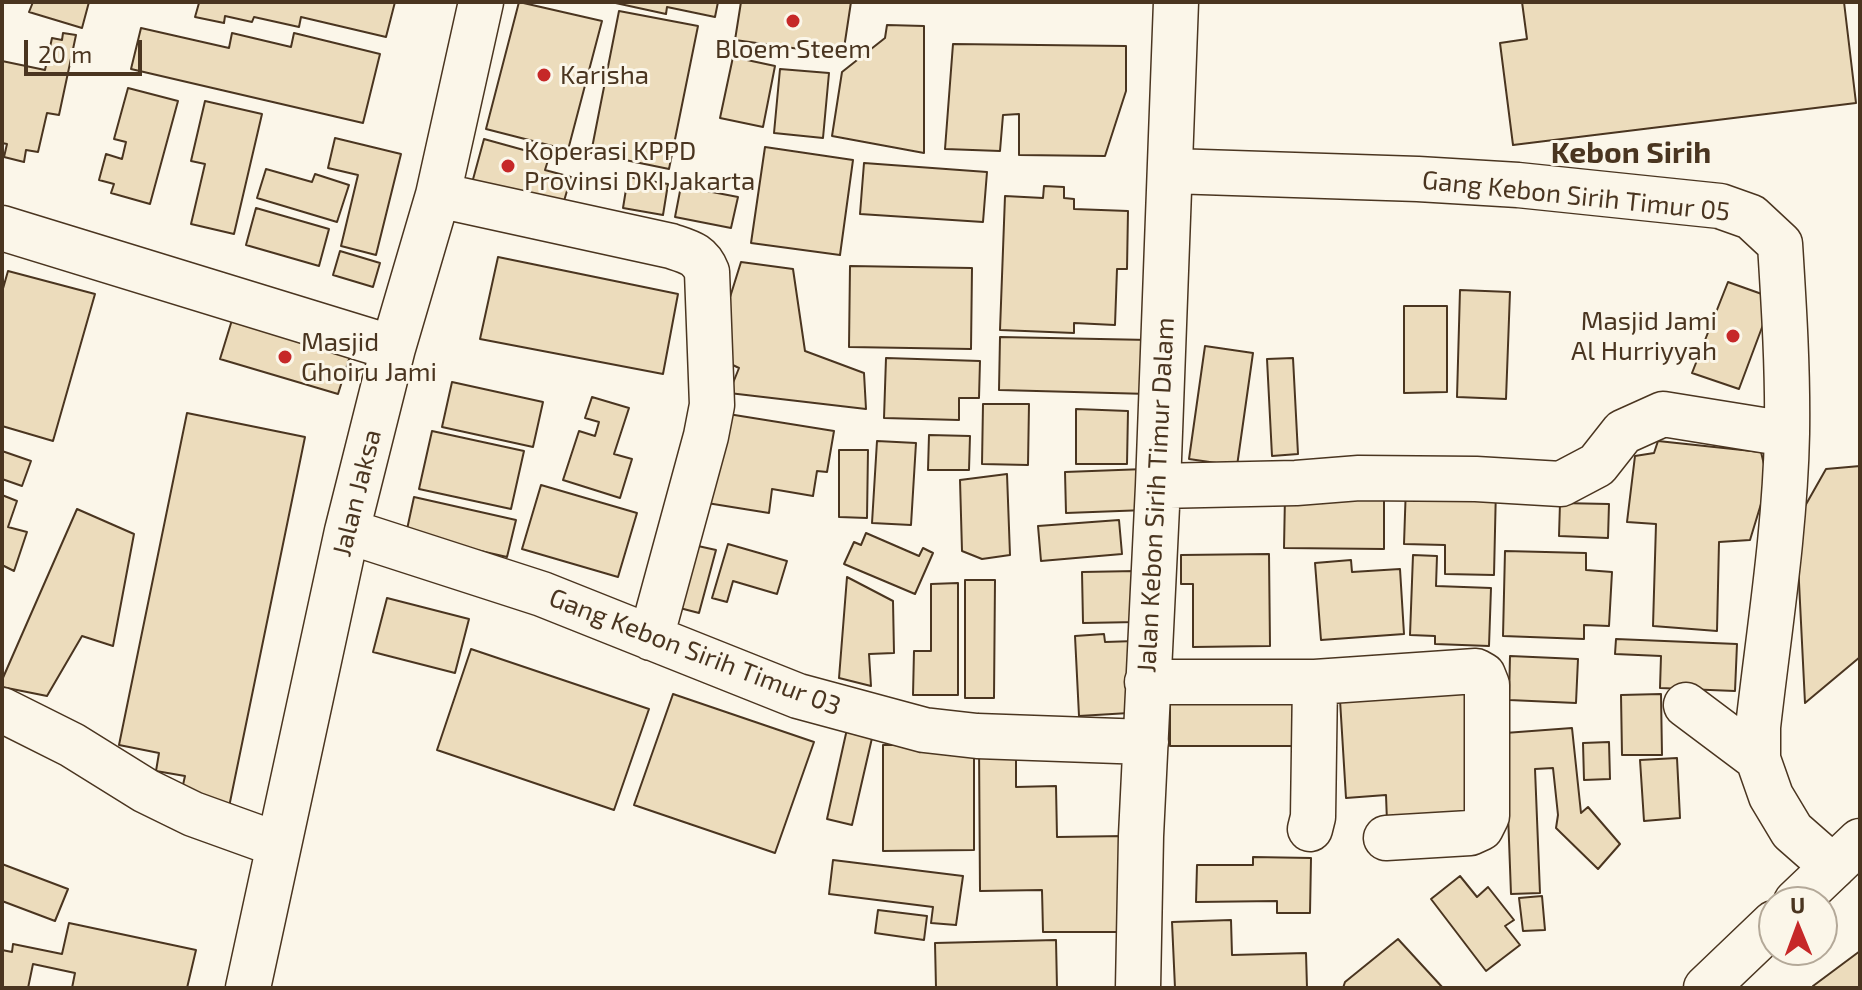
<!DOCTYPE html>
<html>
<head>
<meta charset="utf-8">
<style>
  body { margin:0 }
  #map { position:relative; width:1862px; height:990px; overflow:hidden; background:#fbf6e9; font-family:"Exo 2",sans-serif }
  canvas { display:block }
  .frame { position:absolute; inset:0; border:4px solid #4a3520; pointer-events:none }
  .north { position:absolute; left:1758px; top:886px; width:80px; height:80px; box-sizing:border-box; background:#fbf6e9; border:2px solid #b4a999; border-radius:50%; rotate:359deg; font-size:22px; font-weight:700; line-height:32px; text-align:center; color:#4a3520 }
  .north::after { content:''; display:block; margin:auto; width:28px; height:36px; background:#c62828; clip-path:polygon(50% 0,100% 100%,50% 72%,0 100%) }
  .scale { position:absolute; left:24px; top:40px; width:118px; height:36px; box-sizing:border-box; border:4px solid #4a3520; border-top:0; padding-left:10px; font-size:24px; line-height:28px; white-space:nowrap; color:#4a3520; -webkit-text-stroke:6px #fbf6e9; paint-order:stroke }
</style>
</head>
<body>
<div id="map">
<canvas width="1862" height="990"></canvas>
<div class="frame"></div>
<div class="north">U</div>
<div class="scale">20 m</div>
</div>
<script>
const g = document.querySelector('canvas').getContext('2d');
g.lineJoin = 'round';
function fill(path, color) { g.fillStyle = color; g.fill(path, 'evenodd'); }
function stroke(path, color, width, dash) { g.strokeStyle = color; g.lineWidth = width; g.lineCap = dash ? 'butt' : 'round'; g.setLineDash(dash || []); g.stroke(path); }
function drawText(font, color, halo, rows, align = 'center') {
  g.font = font + ' "Exo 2",sans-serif'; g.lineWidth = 6; g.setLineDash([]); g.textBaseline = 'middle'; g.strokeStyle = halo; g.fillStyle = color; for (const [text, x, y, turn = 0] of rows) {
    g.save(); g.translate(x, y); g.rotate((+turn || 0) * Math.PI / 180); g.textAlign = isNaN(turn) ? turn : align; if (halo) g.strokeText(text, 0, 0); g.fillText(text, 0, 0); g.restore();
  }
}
const building = new Path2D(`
  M33 2H89L82 28 29 12Z
  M195 2H395L386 37 301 17 299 27 254 17 252 22 225 16 224 23 195 17 199 3Z
  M519 2 602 21 568 150 486 129Z
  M611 2H718L715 17 667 7 666 14Z
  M741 2H851L843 55 735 40Z
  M1522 2H1844L1856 103 1513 145 1500 43 1527 39Z
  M619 11 698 26 669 169 591 153Z
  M887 25 924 26V153L832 136 842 72 885 38Z
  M141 28 229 48 232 33 291 47 294 33 380 54 363 123 131 69Z
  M63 33 76 35 59 115 47 113 38 152 26 150 24 162 4 157 7 144 2 143V61L45 70 52 38 62 40Z
  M953 44 1126 46V91L1105 156 1019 155V114L1003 115 1000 151 945 149Z
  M733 57 775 66 763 127 720 118Z
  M780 69 829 73 823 138 774 133Z
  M128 88 178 101 150 204 111 193 114 184 99 180 106 154 122 159 126 142 114 139Z
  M205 101 262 114 234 234 191 224 205 164 191 161Z
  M335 138 401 154 376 255 341 246 358 175 328 168Z
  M484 139 549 157 545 170 571 177 562 208 472 183Z
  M765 147 853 160 840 255 751 243Z
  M864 163 987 172 983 222 860 214Z
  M266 169 312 182 315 174 349 185 337 222 257 198Z
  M628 177 668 184 663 215 623 208Z
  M681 186 738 197 731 228 675 217Z
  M1044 186 1064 187V198L1074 199V209L1128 211 1127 269H1117L1115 325 1074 323V333L1000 330 1005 196 1043 198Z
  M256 208 329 229 319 266 246 245Z
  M340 251 380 263 373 287 333 275Z
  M498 257 678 294 663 374 480 339Z
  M741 262 793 269 805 351 864 373 866 409 729 393 739 368 712 355Z
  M850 266 972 268 971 349 849 347Z
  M8 271 95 294 53 441 2 426V292Z
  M1728 282 1773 298 1739 389 1692 373Z
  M1460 290 1510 292 1506 399 1457 397Z
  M1404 306H1447V392L1404 393Z
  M232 320 350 356 338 394 220 359Z
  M1000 337 1150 340 1149 394 999 390Z
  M1205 346 1253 353 1237 466 1189 459Z
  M886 358 980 361 979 398H959V420L884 418Z
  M1293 358 1298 454 1272 456 1267 359Z
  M452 382 543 402 533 447 442 427Z
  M592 397 629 408 614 454 632 459 620 498 563 480 579 431 595 436 599 422 585 418Z
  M983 404H1029L1028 465 982 464Z
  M1076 409 1128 411 1127 464H1076Z
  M187 413 305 437 229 807 180 798 185 776 156 771 159 753 119 745Z
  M722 413 834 431 827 472 817 471 813 496 772 489 769 513 707 503Z
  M432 431 524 451 511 509 419 489Z
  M929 435 970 436 969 470H928Z
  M877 441 916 443 911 525 872 523Z
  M1658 441 1761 452 1768 481 1750 540 1719 542 1717 631 1653 626 1656 524 1627 522 1635 456 1654 453Z
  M839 450H868L867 518 839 517Z
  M2 451 31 461 22 486 2 479Z
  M1860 466V657L1805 703 1796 522 1826 469Z
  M1145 469 1146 510 1066 513 1065 472Z
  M1007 474 1010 555 982 559 962 551 960 480Z
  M541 485 637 513 618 577 522 549Z
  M1406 485 1496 487 1494 575 1445 574V545L1404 544Z
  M2 495 17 501 8 527 27 532 14 571 2 565Z
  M1285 495 1384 496V549L1284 548Z
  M414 497 516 520 507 557 406 534Z
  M1560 503 1609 504 1608 538 1559 536Z
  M77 509 134 534 113 646 82 636 47 696 2 687V680Z
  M1119 520 1122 554 1041 561 1038 526Z
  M866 533 919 556 923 548 933 553 915 594 844 564 854 542 861 545Z
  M728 544 787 561 777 594 733 581 727 602 712 598Z
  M698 546 716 550 699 613 672 606Z
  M1505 551 1586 553V570L1612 572 1609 626 1584 625V639L1503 636Z
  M1269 554 1270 646 1193 647V584H1181V555Z
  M1413 555 1437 556 1436 586 1491 588 1489 646 1435 644V636L1410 635Z
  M1351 560 1352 572 1400 569 1404 634 1321 640 1315 563Z
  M1136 571 1137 622 1083 623 1082 572Z
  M847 577 893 601 894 653 869 654 871 686 839 678Z
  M965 580H995L994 698H965Z
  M958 583V695H913L914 651H931V584Z
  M387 598 469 619 455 673 373 652Z
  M1104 634 1105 642 1135 641 1129 713 1079 716 1075 636Z
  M1616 639 1737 644 1735 691 1660 688 1661 656 1615 654Z
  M471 649 649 709 614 810 437 750Z
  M1510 656 1578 659 1576 703 1509 700Z
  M1170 692 1293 693V746H1170Z
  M1468 693 1474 817 1387 822 1386 795 1346 798 1340 700Z
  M673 694 814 742 775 853 634 805Z
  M1661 694 1662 755H1622L1621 695Z
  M849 720 875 725 852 825 827 819Z
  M1572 728 1581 813 1588 807 1620 844 1598 869 1556 828 1558 815 1553 768 1535 769 1540 893 1511 894 1505 733Z
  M1609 742 1610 779 1584 780 1583 743Z
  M979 743H1016V787L1056 786 1057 837 1124 836V932H1043L1042 890 980 891Z
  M883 745H974V850L883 851Z
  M1677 758 1680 818 1644 821 1640 760Z
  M1253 857 1311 858 1310 913H1277V901L1196 902 1197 865H1253Z
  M833 860 963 876 956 925 931 923 933 907 829 894Z
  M2 864 68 889 55 921 2 901Z
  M1460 876 1477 897 1488 887 1514 920 1505 926 1520 945 1486 971 1431 899Z
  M1542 896 1545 930 1523 931 1519 898Z
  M878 910 927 916 924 940 875 933Z
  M1231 920 1232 955 1306 953 1307 988H1175L1172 922Z
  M69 923 196 950 187 988H72L75 973 33 964 28 988 2 987V950L12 952 13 944 62 954Z
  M1398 939 1443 988H1343L1345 982Z
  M1056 940 1057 988H936L935 943Z
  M1860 951V988H1813V986Z`);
const minor = new Path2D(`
  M1171 171 1418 179 1518 185 1720 206 1751 217 1780 244C1784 307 1788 371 1787 434 1785 532 1769 630 1758 727V759L1771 796 1792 831 1833 867
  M438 195 671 246C689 252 700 254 707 272L712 405 706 436 651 638
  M2 228 393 348
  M1158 486 1296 483 1359 478 1476 479 1561 484 1597 465 1623 432 1663 414 1787 434
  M347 531 542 594 798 696 924 730 977 736 1146 742
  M1147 682H1315L1476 671 1483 675 1487 685V816L1481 828 1470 833 1386 838
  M1686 705 1758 759
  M2 710 72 745 146 791 193 814 279 845
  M1310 829 1313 817 1315 682
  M1796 902 1860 841
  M248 988 347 531 393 348 438 195 481 2
  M1138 988 1141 836 1158 486 1176 2
  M1706 988 1774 923`);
const markers = [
  [793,21,8,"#c62828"],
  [544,75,8,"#c62828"],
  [508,166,8,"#c62828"],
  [1733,336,8,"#c62828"],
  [285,357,8,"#c62828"]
];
const poiNames = [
  ["Bloem Steem",793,49,"center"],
  ["Karisha",560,75],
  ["Koperasi KPPD",524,151],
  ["Provinsi DKI Jakarta",524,181],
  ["Masjid Jami",1717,321,"right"],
  ["Al Hurriyyah",1717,351,"right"],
  ["Masjid",301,342],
  ["Ghoiru Jami",301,372]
];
const streetNames = [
  ["Gang Kebon Sirih Timur 05",1576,196,6],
  ["Jalan Jaksa",357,493,-76],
  ["Jalan Kebon Sirih Timur Dalam",1156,495,-87],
  ["Gang Kebon Sirih Timur 03",695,652,21]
];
const quarterNames = [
  ["Kebon Sirih",1631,153]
];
fill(building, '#ecdcbc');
stroke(building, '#4a3520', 2);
stroke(minor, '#4a3520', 47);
stroke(minor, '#fbf6e9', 44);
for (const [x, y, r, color] of markers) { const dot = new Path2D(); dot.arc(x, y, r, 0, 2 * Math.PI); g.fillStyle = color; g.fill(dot); stroke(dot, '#fbf6e9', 3); }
drawText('26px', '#4a3520', '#fbf6e9', poiNames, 'left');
drawText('26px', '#4a3520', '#fbf6e9', streetNames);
drawText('bold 30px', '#4a3520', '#fbf6e9', quarterNames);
</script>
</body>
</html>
